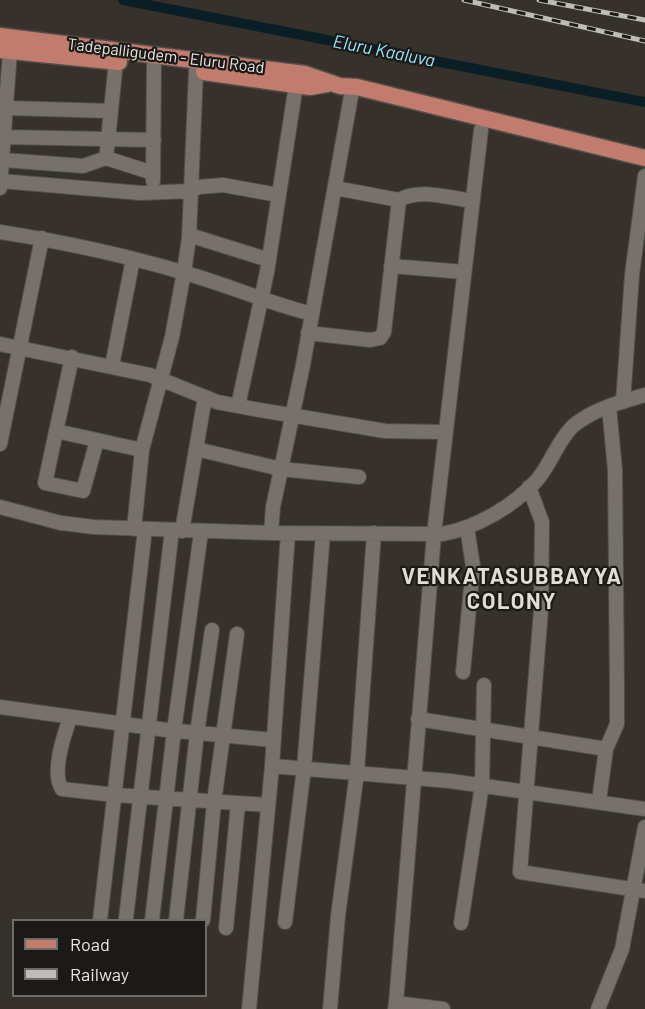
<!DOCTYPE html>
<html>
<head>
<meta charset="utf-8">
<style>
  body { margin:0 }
  #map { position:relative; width:645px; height:1009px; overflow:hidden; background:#36322b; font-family:Barlow,sans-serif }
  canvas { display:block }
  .legend { position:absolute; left:12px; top:919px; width:195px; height:78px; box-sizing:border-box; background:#1c1a17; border:2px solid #6e6c68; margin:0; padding:8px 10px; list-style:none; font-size:18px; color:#e9e7e2 }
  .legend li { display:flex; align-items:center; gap:12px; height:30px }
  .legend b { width:30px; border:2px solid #6e6c68 }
</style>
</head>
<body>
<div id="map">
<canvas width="645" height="1009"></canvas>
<ul class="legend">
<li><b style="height:8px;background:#c27c6d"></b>Road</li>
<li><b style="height:8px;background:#bfbcb7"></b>Railway</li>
</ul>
</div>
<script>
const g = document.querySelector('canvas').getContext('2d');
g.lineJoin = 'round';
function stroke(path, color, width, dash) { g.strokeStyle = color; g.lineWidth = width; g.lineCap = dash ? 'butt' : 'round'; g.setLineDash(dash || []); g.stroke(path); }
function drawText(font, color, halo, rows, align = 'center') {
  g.font = font + ' Barlow,sans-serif'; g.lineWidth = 4.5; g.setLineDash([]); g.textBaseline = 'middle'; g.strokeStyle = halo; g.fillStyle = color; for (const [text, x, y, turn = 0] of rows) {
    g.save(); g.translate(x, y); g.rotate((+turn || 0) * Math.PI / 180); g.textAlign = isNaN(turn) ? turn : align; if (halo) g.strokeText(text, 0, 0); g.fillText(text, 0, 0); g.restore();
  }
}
const canal = new Path2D(`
  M123 0 645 102`);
const minor = new Path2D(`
  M7 108 111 111
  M5 137 154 140
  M107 150 116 61
  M3 160 83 166 106 158 153 173
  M1 181 141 193 190 191 199 187 223 185 278 195
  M153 181 154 65
  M0 188 10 51
  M335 188 399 200
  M0 232C63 242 124 255 185 273 228 285 268 303 312 314
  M189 235 269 260
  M391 266 464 272
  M308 333 370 340 380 338 384 332 399 200C419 188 450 198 472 201
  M0 344 150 375 217 402 254 409 385 431 445 432
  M72 357 45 483 83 491 97 440
  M112 366 133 259
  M623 402 632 275 645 176
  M238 406 267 272 296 85
  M56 431 142 450
  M0 444 42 238
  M196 449 281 469 359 477
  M529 487 542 522 541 610 520 872 645 891
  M0 507 61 523 94 527 271 533 442 534C476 528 514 506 537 480 551 464 558 440 573 426 593 409 621 402 645 395
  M134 529 142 450 172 337 184 272 189 238 196 71
  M182 531 205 397
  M271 533 273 507 303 365 351 96
  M288 533 272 766 450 781 645 809
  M463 672 473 566 467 528
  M0 707 167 730 273 740
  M70 718C64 735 51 773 62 789L115 795 268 805
  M418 719 606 749 617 724V689L615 470 609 407
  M599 801 606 749
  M126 918 172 530
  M100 920 145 529
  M152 920 174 731 201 532
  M176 920 197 733 212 630
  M203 920 214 802 237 634
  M285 922 304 768 323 534
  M461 923 482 785 484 685
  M226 928 238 804
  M396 1003 434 534 481 130
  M249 1009 272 766
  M330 1009 338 916 357 772 374 533
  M395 1009 396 1003 443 1009
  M598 1009 622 949 645 827`);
const major = new Path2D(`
  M0 36 305 74 340 86 357 87 645 158
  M0 50 119 62
  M204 72 310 87 327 84`);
const rail = new Path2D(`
  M464 0 645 41
  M539 0 645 20`);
const streetNames = [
  ["Tadepalligudem - Eluru Road",166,56,7]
];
const waterNames = [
  ["Eluru Kaaluva",384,51,11]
];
const districtNames = [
  ["VENKATASUBBAYYA",512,577],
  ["COLONY",512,602]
];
stroke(canal, '#091f25', 10);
stroke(minor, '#524f4a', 16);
stroke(major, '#524f4a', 19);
stroke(minor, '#76726b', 14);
stroke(major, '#c27c6d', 16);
stroke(rail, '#bfbcb7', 5);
stroke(rail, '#1c1a17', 3, [9]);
drawText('16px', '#e9e7e2', '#1c1a17', streetNames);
drawText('italic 18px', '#95e5fc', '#1c1a17', waterNames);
g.letterSpacing = '1.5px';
drawText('bold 22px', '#e1ddd4', '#1c1a17', districtNames);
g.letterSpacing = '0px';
</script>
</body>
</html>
